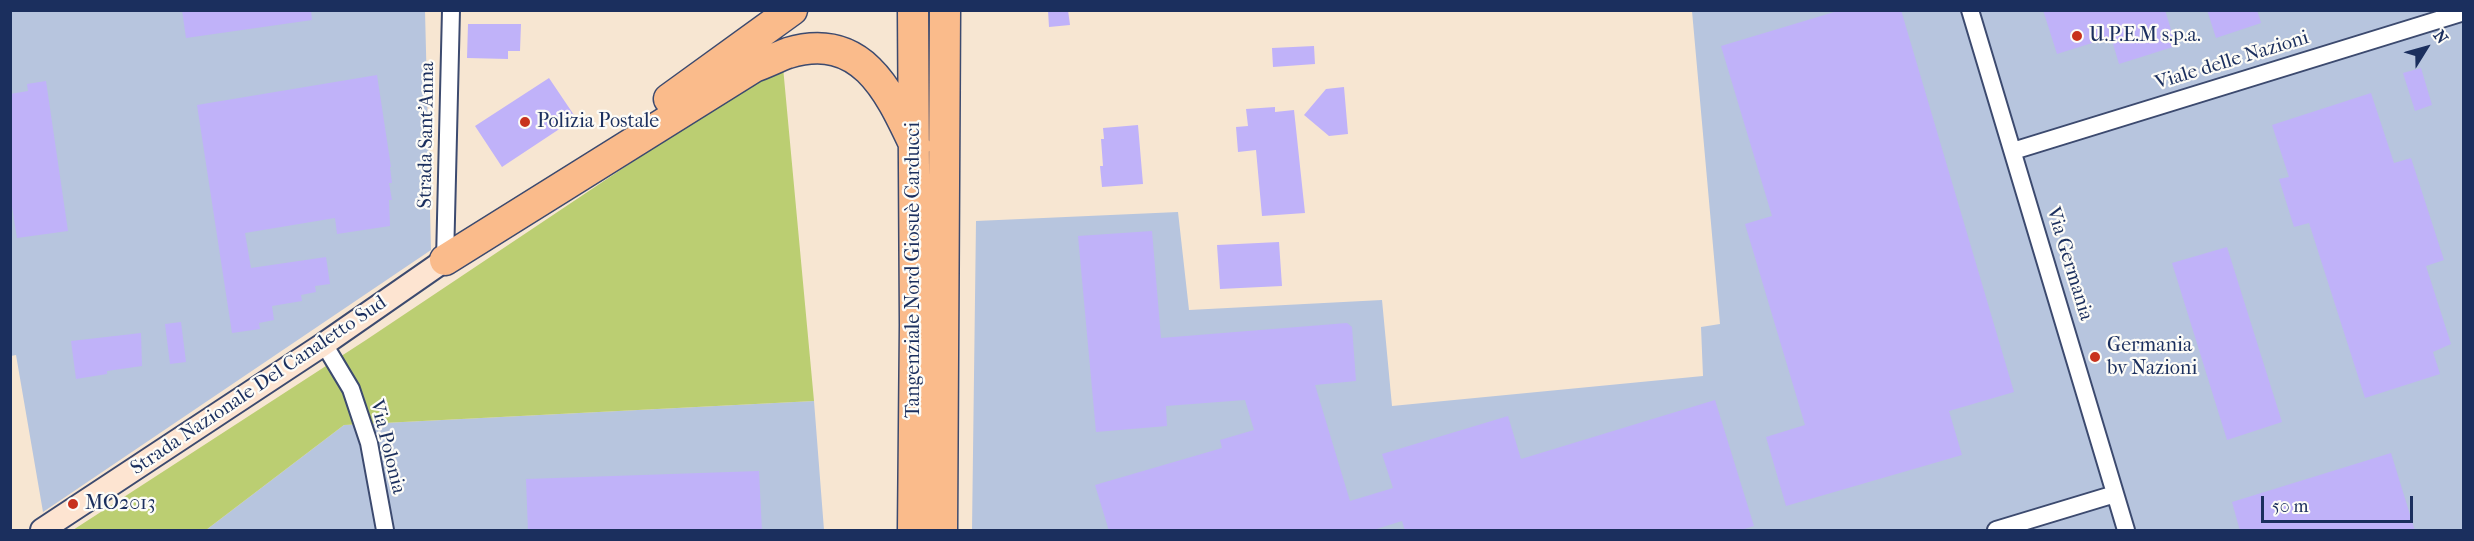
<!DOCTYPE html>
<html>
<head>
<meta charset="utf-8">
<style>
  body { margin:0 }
  #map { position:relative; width:2474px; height:541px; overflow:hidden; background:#f7e6d2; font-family:"IM FELL French Canon",serif }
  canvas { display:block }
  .frame { position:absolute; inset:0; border:12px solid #1b2f5e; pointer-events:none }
  .north { position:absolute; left:2396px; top:18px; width:60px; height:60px; -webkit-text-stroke:4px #fdfcf7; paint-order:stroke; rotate:53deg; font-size:16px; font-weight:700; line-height:24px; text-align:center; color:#1b2f5e }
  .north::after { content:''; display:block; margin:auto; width:21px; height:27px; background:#1b2f5e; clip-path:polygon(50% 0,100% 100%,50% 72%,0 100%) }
  .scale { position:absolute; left:2261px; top:496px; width:152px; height:27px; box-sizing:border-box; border:3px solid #1b2f5e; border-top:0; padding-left:8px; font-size:18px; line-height:21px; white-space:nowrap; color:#1b2f5e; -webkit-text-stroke:4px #fdfcf7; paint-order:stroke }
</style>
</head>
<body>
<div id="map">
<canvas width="2474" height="541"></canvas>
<div class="frame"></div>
<div class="north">N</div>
<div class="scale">50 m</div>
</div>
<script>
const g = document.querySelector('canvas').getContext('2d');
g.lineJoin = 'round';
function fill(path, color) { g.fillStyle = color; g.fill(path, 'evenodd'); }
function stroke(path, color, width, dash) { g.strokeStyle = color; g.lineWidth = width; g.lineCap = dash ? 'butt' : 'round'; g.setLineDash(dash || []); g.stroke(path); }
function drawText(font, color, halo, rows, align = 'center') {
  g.font = font + ' "IM FELL French Canon",serif'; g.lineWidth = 4.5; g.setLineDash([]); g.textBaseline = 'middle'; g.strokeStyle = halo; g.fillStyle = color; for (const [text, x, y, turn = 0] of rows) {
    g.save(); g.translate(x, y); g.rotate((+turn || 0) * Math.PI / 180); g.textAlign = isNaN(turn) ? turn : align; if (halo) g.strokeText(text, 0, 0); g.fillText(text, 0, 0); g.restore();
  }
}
const industrial = new Path2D(`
  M10 11H425L431 250 43 512 16 355 11 356Z
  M1692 11H2463V530H972L976 221 1178 212 1189 310 1382 300 1392 406 1703 376 1701 327 1720 324Z
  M814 401 824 530H206L344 425Z`);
const green = new Path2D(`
  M783 67 814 401 344 425 206 530H73L366 340 743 88Z`);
const building = new Path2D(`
  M182 10H311L312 20 186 38Z
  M1048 10H1068L1070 25 1049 27Z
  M1841 10H1901L2014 392 1949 411 1962 455 1786 506 1766 437 1805 425 1745 224 1772 216 1721 46Z
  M2043 10H2165L2176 46 2119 64 2111 37 2057 54Z
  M2207 10H2257L2261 23 2216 38Z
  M468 24H521L520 51H508V59L467 58Z
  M1314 46 1315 64 1273 67 1272 48Z
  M2421 68 2432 105 2415 111 2403 73Z
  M377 75 391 167H390L392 183H389L392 200H389L390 226 337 234 335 218 245 233 251 268 326 257 330 284 315 286 316 292 301 295 302 301 272 306 274 320 259 323 260 329 232 333 197 105Z
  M549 78 576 118 502 167 475 126Z
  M46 81 68 231 17 238 10 194V94L28 91 27 84Z
  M1344 87 1348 134 1329 136 1304 115 1326 89Z
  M2371 93 2394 163 2411 158 2444 260 2426 266 2451 344 2433 352 2440 374 2365 398 2309 223 2294 227 2279 179 2289 177 2272 125Z
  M1275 107V112L1294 110 1305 213 1262 216 1256 150 1238 152 1236 127 1248 126 1246 109Z
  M1138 125 1143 184 1102 187 1100 166H1103L1101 139H1104L1103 128Z
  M1152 231 1161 338 1347 323 1352 327 1356 381 1315 385 1350 501 1393 488 1382 454 1508 416 1521 459 1715 400 1754 526 1738 531H1405L1402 521 1370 531H1109L1095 485 1222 448 1220 440 1254 430 1245 400 1166 406 1167 426 1096 432 1078 236Z
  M1279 242 1282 286 1220 289 1217 245Z
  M2227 247 2282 422 2227 440 2172 263Z
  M181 322 186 362 170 364 165 324Z
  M141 333 142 366 107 371V374L76 379 71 341Z
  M2391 453 2415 531H2240L2232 502Z
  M759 471 762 531H528L526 479Z`);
const street = new Path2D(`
  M1970 10 2126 530
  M2013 151 2464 12
  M445 260 451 10
  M324 344 351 389 369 443 385 530
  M1996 530 2115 494`);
const secondary = new Path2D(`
  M42 530 324 344 445 260`);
const highway = new Path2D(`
  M669 99 792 10
  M445 260 754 67C765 63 777 57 788 53 862 31 889 91 915 146
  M913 530 915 325 913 10
  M942 530 945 10`);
const markers = [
  [2077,36,6,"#c8321e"],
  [525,122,6,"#c8321e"],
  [2095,357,6,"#c8321e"],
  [73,504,6,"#c8321e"]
];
const poiNames = [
  ["U.P.E.M s.p.a.",2089,36],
  ["Polizia Postale",537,122],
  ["Germania",2107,346],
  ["bv Nazioni",2107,369],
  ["MO2013",85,504]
];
const streetNames = [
  ["Viale delle Nazioni",2232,61,-17],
  ["Strada Sant'Anna",427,135,-89],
  ["Via Germania",2069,264,73],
  ["Tangenziale Nord Giosuè Carducci",914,270,-90],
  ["Strada Nazionale Del Canaletto Sud",259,386,-34],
  ["Via Polonia",387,447,76]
];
fill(industrial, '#b7c5de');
fill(green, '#bbce72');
fill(building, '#c0b2f9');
stroke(street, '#3c4a6f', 20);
stroke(secondary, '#3c4a6f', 26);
stroke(highway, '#3c4a6f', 33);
stroke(street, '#fff', 16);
stroke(secondary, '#fde4d1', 22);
stroke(highway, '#fabb8b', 30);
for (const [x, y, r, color] of markers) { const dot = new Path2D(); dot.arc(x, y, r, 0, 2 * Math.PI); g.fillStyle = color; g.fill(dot); stroke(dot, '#fdfcf7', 2); }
drawText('20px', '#1b2f5e', '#fdfcf7', poiNames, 'left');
drawText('20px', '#1b2f5e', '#fdfcf7', streetNames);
</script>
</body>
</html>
